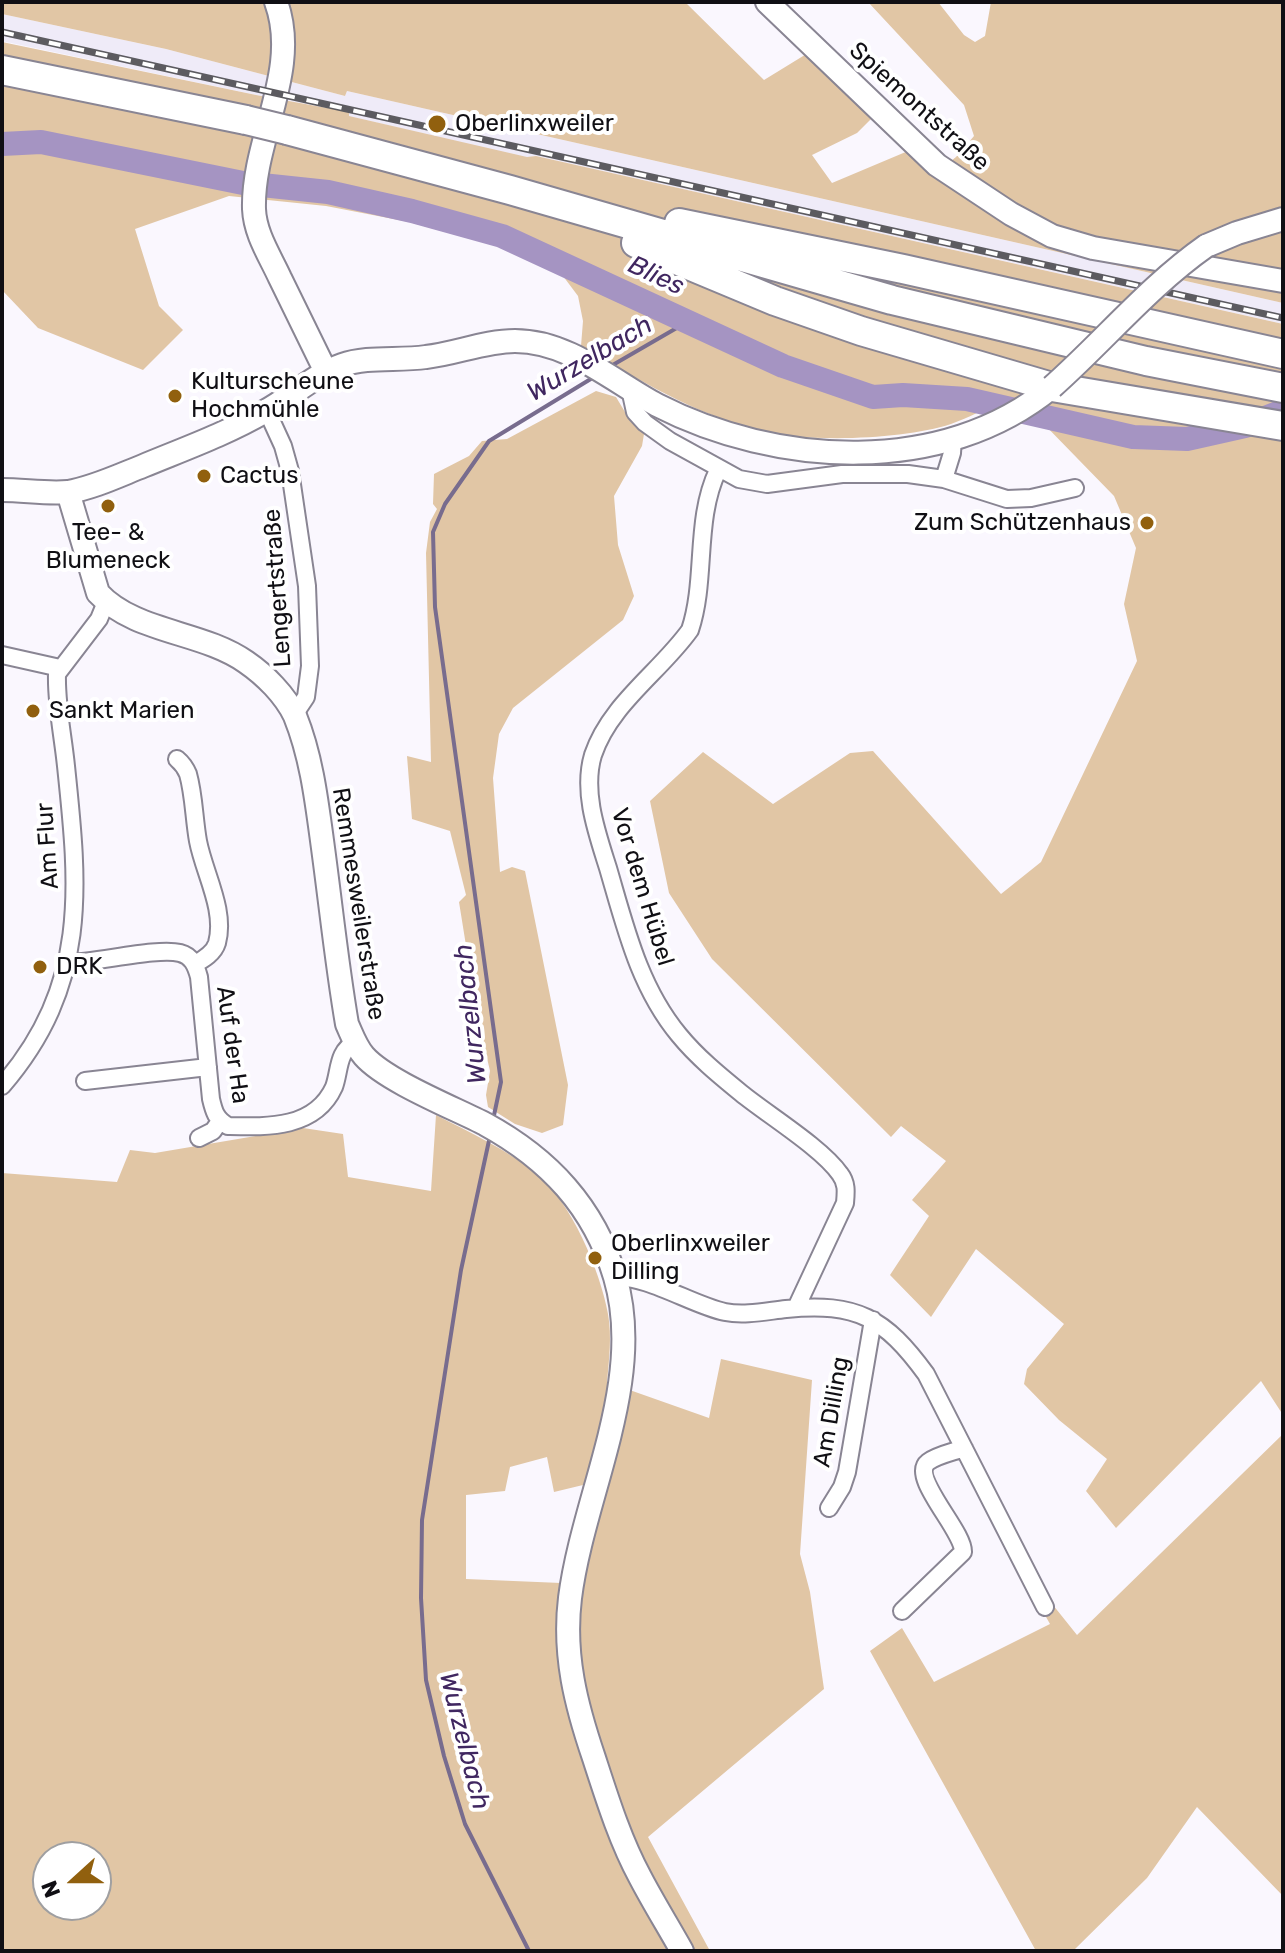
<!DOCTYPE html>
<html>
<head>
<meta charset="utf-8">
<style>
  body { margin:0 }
  #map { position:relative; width:1285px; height:1953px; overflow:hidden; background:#faf7fe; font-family:Rubik,sans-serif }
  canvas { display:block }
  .frame { position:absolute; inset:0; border:4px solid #100f14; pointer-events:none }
  .north { position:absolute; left:32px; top:1841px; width:80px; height:80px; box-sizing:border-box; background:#fff; border:2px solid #9f9fa1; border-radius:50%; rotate:249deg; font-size:22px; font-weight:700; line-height:32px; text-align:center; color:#100f14 }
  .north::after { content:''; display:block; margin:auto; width:28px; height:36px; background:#91600e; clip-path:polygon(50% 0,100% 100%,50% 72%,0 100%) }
</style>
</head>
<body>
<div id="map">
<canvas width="1285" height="1953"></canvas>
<div class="frame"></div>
<div class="north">N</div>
</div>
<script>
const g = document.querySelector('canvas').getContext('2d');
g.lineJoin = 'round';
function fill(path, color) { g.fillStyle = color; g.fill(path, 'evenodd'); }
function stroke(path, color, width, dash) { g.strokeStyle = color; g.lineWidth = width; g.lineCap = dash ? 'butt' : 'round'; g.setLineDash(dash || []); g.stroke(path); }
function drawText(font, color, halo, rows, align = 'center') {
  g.font = font + ' Rubik,sans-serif'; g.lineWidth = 8; g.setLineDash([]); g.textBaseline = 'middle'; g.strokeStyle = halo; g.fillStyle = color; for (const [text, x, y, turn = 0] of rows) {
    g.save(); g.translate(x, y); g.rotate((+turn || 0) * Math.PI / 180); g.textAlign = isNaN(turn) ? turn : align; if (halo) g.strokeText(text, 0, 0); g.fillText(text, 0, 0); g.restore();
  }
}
const built = new Path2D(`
  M2 14 166 49 345 96 347 91 1283 303V324L536 156 527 158 348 116V112L256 95 2 41Z`);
const green = new Path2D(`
  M2 2H685L764 80 808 53 872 118 857 133 812 155 832 183 908 151 935 174 956 157 974 136 964 105 868 2H938L964 35 975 42 985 36 991 2H1283V303L347 91 345 96 166 49 2 14Z
  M2 42 256 95 349 112V116L527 157 536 156 1283 324V1415L1261 1381 1116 1528 1086 1491 1107 1459 1059 1420 1024 1384 1027 1369 1064 1324 976 1249 931 1317 890 1275 929 1216 912 1200 946 1161 901 1126 891 1137 712 959 669 893 650 801 703 752 773 804 850 753 873 751 1001 894 1041 862 1137 661 1124 604 1136 548 1114 496 1039 419 1001 401C985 409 968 418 951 424 903 440 805 443 757 430 693 413 637 379 581 346L583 321 578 296 563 276 500 247 409 222 326 206 229 196 135 229 159 306 183 330 143 370 38 328 2 290Z
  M596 391 616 397 631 422 644 434 642 446 614 496 618 545 634 596 623 620 513 708 499 734 493 778 500 872 512 867 525 871 568 1085 563 1125 542 1133 515 1124 488 1107 486 1095 490 1071 477 1014 459 902 466 895 450 831 412 819 407 756 431 762 426 553 430 522 437 509 433 504 434 474 469 456 482 441 507 439Z
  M436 1115C471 1133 506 1149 537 1174 571 1202 600 1270 608 1314 612 1337 609 1359 607 1382L709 1418 721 1359 812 1380 800 1554 810 1592 824 1689 648 1837 710 1951H2V1173L117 1182 130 1150 155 1153 303 1128 343 1134 348 1177 431 1191ZM547 1457 554 1492 583 1485 561 1583 466 1579V1495L505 1491 510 1467ZM48 1857H96V1905H48Z
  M1283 1434V1896L1197 1807 1147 1878 1073 1951H1036L870 1651 902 1628 934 1682 1050 1624 1041 1608 1049 1600 1077 1635Z`);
const stream = new Path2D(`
  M611 366 687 322
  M493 1120 501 1082 435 607 433 532 445 504 489 441 594 377
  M490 1136 461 1270 422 1520 421 1598 426 1680 444 1756 465 1824 529 1951`);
const river = new Path2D(`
  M2 144 41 142 243 183 328 192 412 211 502 236 783 366 873 397 903 395 967 399 1133 437 1187 439 1245 426 1283 411`);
const street = new Path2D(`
  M630 389 635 412 645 423 670 441 739 479 767 484 842 474H908L944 479 1007 499 1031 498 1075 488
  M267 411 283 446 290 471 307 586 310 666 306 697 294 715
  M718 470C694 520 707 579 690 630 660 672 610 704 593 755 582 792 597 833 608 868 625 926 639 987 679 1035 697 1057 719 1075 741 1093 768 1115 822 1148 840 1174 847 1183 846 1192 845 1203L796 1308
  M944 479 952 453 953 439
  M2 655 60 668
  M177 759C183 764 185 767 188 774 194 795 194 819 198 841 204 873 226 910 217 943 214 953 204 959 195 964
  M67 963C96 963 158 947 180 953 192 956 196 966 199 977L211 1099C214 1112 216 1119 228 1126 267 1127 315 1129 334 1087 340 1071 337 1051 355 1043
  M85 1081 208 1067
  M2 1086C89 985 79 889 66 766 63 736 56 704 57 674L99 619 106 602
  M199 1138 213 1131 220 1121
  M615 1278C645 1274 694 1306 725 1312 745 1316 767 1311 786 1309 857 1302 885 1318 926 1374L1045 1607
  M829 1508 842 1487 847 1472 873 1320
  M902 1611 963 1552C964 1531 909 1477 928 1462 937 1455 953 1452 964 1448`);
const secondary = new Path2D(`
  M276 2C301 70 252 140 254 209 255 234 270 256 280 278 295 309 311 341 326 372
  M767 2 937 165 1011 214 1052 236 1093 248 1283 281
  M1206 246 1237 233 1283 219
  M2 490C24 490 47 494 68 492 93 488 120 475 143 466 184 449 226 434 264 412 290 398 314 375 342 365 368 356 398 361 426 357 455 354 485 341 515 341 569 341 612 381 657 405 776 466 943 477 1052 387
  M68 492 98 593C135 633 202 631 246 662 265 675 285 695 295 716 312 758 317 804 323 848 331 907 337 966 347 1024 352 1035 356 1047 364 1056 386 1081 454 1108 485 1124 549 1159 594 1207 615 1277 646 1381 583 1495 570 1598 563 1655 576 1705 594 1758 607 1798 620 1840 640 1877 653 1902 668 1926 682 1951`);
const highway = new Path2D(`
  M2 70 246 120
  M287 130 510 190 892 300 1146 361 1283 388
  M679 223 903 269 1283 354
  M636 243 775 301 861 331 1052 387 1283 426`);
const rail = new Path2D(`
  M2 32 1283 318`);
const secondaryBridge = new Path2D(`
  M1052 387C1104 341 1149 286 1206 246`);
const highwayBridge = new Path2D(`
  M246 120 287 130`);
const markers = [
  [437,124,10,"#91600e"],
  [175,396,8,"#91600e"],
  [204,476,8,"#91600e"],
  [108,506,8,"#91600e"],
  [1147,523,8,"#91600e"],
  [33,711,8,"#91600e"],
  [40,967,8,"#91600e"],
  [595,1258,8,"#91600e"]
];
const streetNames = [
  ["Spiemontstraße",919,107,42],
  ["Lengertstraße",278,588,-94],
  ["Am Flur",48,846,-94],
  ["Vor dem Hübel",642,887,73],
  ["Remmesweilerstraße",358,904,81],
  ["Auf der Ha",232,1045,82],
  ["Am Dilling",832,1412,-80]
];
const poiNames = [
  ["Oberlinxweiler",455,124],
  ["Kulturscheune",191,382],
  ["Hochmühle",191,410],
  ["Cactus",220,476],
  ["Zum Schützenhaus",1131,523,"right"],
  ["Tee- &",108,533,"center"],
  ["Blumeneck",108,561,"center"],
  ["Sankt Marien",49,711],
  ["DRK",56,967],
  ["Oberlinxweiler",611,1244],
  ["Dilling",611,1272]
];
const waterNames = [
  ["Blies",656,276,25],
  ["Wurzelbach",590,359,-31],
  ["Wurzelbach",471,1014,-96],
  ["Wurzelbach",464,1741,76]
];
fill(built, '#efebf8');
fill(green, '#e1c6a5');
stroke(stream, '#786c8e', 4);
stroke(river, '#a594c2', 24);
stroke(street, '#898593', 20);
stroke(secondary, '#898593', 26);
stroke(highway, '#898593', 32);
stroke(street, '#fff', 16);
stroke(secondary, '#fff', 22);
stroke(highway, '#fff', 28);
stroke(rail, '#5c5b60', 7);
stroke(rail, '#fff', 4, [12]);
stroke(secondaryBridge, '#898593', 26, []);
stroke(highwayBridge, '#898593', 32, []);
stroke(secondaryBridge, '#fff', 22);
stroke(highwayBridge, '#fff', 28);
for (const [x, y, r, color] of markers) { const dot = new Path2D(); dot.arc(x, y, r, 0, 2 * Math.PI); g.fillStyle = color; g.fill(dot); stroke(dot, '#fff', 3); }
drawText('24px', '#100f14', '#fff', streetNames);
drawText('24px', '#100f14', '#fff', poiNames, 'left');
drawText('italic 26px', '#402760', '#fff', waterNames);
</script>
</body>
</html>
